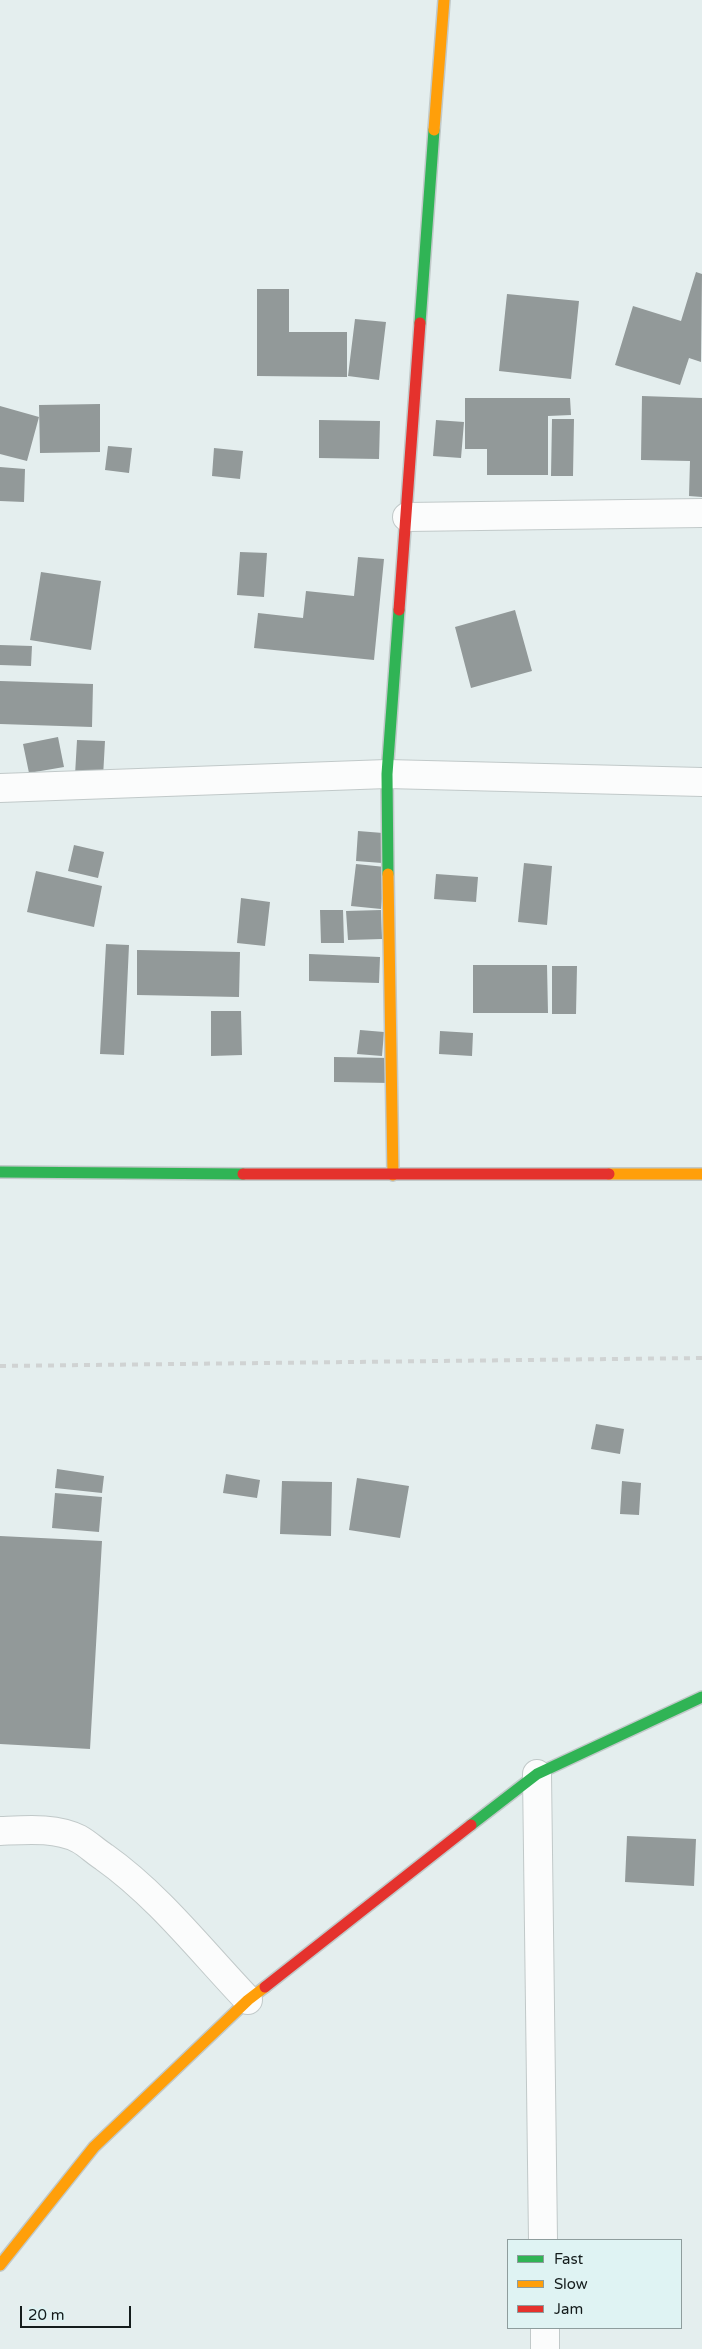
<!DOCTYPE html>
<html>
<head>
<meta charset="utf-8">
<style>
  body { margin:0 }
  #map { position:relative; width:702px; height:2349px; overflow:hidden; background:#e4eeee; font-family:"Varela Round",sans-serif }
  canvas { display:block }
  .legend { position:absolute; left:507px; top:2239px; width:175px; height:90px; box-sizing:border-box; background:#dff3f3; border:1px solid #8e9d9d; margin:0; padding:6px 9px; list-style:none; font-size:15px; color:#141c1c }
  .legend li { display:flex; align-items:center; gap:10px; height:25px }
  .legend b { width:25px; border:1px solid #8e9d9d }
  .scale { position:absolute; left:20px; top:2306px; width:111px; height:22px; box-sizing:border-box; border:2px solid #141c1c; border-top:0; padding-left:6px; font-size:15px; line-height:18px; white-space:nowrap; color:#141c1c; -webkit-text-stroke:4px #dff3f3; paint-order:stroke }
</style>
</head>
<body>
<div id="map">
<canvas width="702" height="2349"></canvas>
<ul class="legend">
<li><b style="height:6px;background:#30b455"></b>Fast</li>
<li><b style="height:6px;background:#ff9f0a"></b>Slow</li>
<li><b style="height:6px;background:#e5322d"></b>Jam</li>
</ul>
<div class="scale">20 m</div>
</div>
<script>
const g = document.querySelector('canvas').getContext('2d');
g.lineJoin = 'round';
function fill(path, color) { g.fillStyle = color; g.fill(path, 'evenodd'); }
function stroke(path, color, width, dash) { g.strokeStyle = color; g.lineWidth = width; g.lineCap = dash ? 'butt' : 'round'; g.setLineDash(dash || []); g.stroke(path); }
const building = new Path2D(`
  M696 272 702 274 701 362 689 358 680 385 615 365 633 306 681 321Z
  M257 289H289V332H347V377L257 376Z
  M507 294 579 301 571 379 499 371Z
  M355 319 386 322 379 380 348 376Z
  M642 396 702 398V497L689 496 690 461 641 460Z
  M465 398H570L571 415 548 416V475H487V449H465Z
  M100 404V452L40 453 39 405Z
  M0 406 39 417 27 461 0 454Z
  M552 419H574L573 476H551Z
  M319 420 380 421 379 459 319 458Z
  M436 420 464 422 461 458 433 456Z
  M108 446 132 448 129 473 105 470Z
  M214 448 243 451 240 479 212 476Z
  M0 467 25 469 24 502 0 501Z
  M240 552 267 553 264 597 237 595Z
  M358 557 384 559 374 660 254 648 258 613 303 618 306 591 354 596Z
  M41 572 101 581 91 650 30 640Z
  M515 610 532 671 471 688 455 627Z
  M0 645 32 646 31 666 0 665Z
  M0 681 93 684 92 727 0 724Z
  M58 737 64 767 29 773 23 744Z
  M77 740 105 741 103 777 75 775Z
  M358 831 383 833 382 863 356 861Z
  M74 845 104 852 98 878 68 871Z
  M524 863 552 866 547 925 518 922Z
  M356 864 385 867 381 909 351 906Z
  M36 871 102 886 94 927 27 912Z
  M436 874 478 877 476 902 434 899Z
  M241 898 270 902 265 946 237 943Z
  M320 910H343L344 943H321Z
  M381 910 382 939 348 940 346 911Z
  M106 944 129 945 124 1055 100 1054Z
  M137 950 240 952 239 997 137 995Z
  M309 954 380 957 379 983 309 981Z
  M473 965H547L548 1013H473Z
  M552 966H577L576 1014H552Z
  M211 1011H241L242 1055 211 1056Z
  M360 1030 384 1032 382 1056 357 1054Z
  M440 1031 473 1033 472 1056 439 1054Z
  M334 1057 390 1058V1083L334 1082Z
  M596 1424 624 1429 620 1454 591 1449Z
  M57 1469 104 1476 102 1493 55 1488Z
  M226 1474 260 1480 257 1498 223 1493Z
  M357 1478 409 1486 400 1538 349 1530Z
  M282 1481 332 1482 331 1536 280 1534Z
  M622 1481 641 1483 639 1515 620 1514Z
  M55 1493 102 1497 99 1532 52 1528Z
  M0 1536 102 1541 90 1749 0 1744Z
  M627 1836 696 1839 694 1886 625 1882Z`);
const street = new Path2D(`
  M407 517 702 513
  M0 788 387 774 702 782
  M537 1774 543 2240
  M0 1831C25 1830 56 1827 79 1839 88 1844 96 1852 104 1857 159 1896 202 1952 248 2000
  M545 2328V2349`);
const fast = new Path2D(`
  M420 323 434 130
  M388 874 387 774 399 610
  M0 1172 243 1174
  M471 1825 537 1774 702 1697`);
const slow = new Path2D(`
  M434 130 444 0
  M388 874 393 1175
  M609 1174H702
  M0 2265 94 2147 248 2000 265 1987`);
const jam = new Path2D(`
  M399 610 420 323
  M243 1174H609
  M265 1987 471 1825`);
const rail = new Path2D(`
  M0 1366 702 1358`);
fill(building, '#929999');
stroke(street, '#c1c9c9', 30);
stroke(fast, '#c1c9c9', 14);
stroke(slow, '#c1c9c9', 14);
stroke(jam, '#c1c9c9', 14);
stroke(street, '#fbfcfc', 28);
stroke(fast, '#30b455', 11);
stroke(slow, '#ff9f0a', 11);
stroke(jam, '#e5322d', 11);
stroke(rail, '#d0d3d3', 4, [6, 6]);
</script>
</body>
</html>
